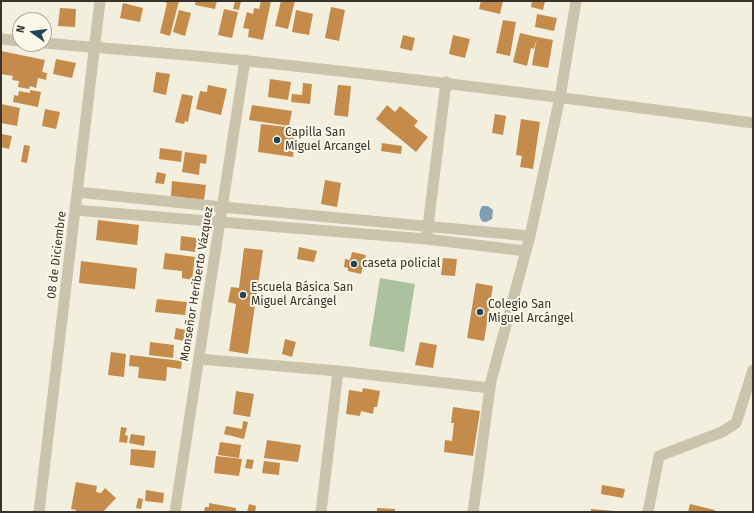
<!DOCTYPE html>
<html>
<head>
<meta charset="utf-8">
<style>
  body { margin:0 }
  #map { position:relative; width:754px; height:513px; overflow:hidden; background:#f3efdf; font-family:"Fira Sans",sans-serif }
  canvas { display:block }
  .frame { position:absolute; inset:0; border:2px solid #39332a; pointer-events:none }
  .north { position:absolute; left:12px; top:12px; width:40px; height:40px; box-sizing:border-box; background:#faf7eb; border:1px solid #ada99e; border-radius:50%; rotate:284deg; font-size:11px; font-weight:700; line-height:16px; text-align:center; color:#39332a }
  .north::after { content:''; display:block; margin:auto; width:14px; height:18px; background:#20455a; clip-path:polygon(50% 0,100% 100%,50% 72%,0 100%) }
</style>
</head>
<body>
<div id="map">
<canvas width="754" height="513"></canvas>
<div class="frame"></div>
<div class="north">N</div>
</div>
<script>
const g = document.querySelector('canvas').getContext('2d');
g.lineJoin = 'round';
function fill(path, color) { g.fillStyle = color; g.fill(path, 'evenodd'); }
function stroke(path, color, width, dash) { g.strokeStyle = color; g.lineWidth = width; g.lineCap = dash ? 'butt' : 'round'; g.setLineDash(dash || []); g.stroke(path); }
function drawText(font, color, halo, rows, align = 'center') {
  g.font = font + ' "Fira Sans",sans-serif'; g.lineWidth = 4; g.setLineDash([]); g.textBaseline = 'middle'; g.strokeStyle = halo; g.fillStyle = color; for (const [text, x, y, turn = 0] of rows) {
    g.save(); g.translate(x, y); g.rotate((+turn || 0) * Math.PI / 180); g.textAlign = isNaN(turn) ? turn : align; if (halo) g.strokeText(text, 0, 0); g.fillText(text, 0, 0); g.restore();
  }
}
const green = new Path2D(`
  M380 278 415 284 404 352 369 346Z`);
const water = new Path2D(`
  M482 206H488L493 210 492 219 486 222H483C478 218 479 211 482 206Z`);
const building = new Path2D(`
  M161 1H179L170 36 160 33 167 3Z
  M196 1H217L215 9 195 5Z
  M235 1H241L239 10 233 9Z
  M261 1H271L263 40 248 37 249 29 243 28 247 12 253 14 254 8 259 9Z
  M281 1H295L288 29 275 26Z
  M481 1H503L500 14 479 9Z
  M532 1H545L543 10 531 7Z
  M123 3 143 8 140 22 120 18Z
  M331 7 345 10 339 41 325 38Z
  M60 8 76 9 75 27 58 26Z
  M224 9 238 12 232 38 218 35Z
  M179 10 191 13 185 36 173 32Z
  M296 10 313 14 309 35 292 32Z
  M537 14 557 18 554 31 535 27Z
  M503 20 516 22 510 56 496 53Z
  M520 33 537 37 534 49 531 48 527 66 513 62Z
  M403 35 415 38 412 51 400 48Z
  M453 35 470 39 465 58 449 54Z
  M537 37 553 40 548 68 532 65Z
  M1 51 45 60 42 72 47 73 46 80 38 78 36 88 30 86 29 89 18 87 19 81 12 80 13 76 1 74Z
  M56 59 76 63 72 78 53 74Z
  M156 72 170 74 166 95 153 92Z
  M270 79 291 82 288 100 268 97Z
  M303 83 312 84 310 104 291 102 292 94 302 95Z
  M208 85 227 89 221 115 196 109 200 91 207 92Z
  M338 85 351 86 348 117 334 115Z
  M30 90 41 92 38 107 13 102 14 95 18 96 19 91 30 93Z
  M182 94 193 96 188 122 185 121 184 124 175 122Z
  M1 104 20 108 17 126 1 123Z
  M252 105 292 111 289 126 249 120Z
  M387 105 395 112 400 106 418 121 414 126 428 137 416 152 376 119Z
  M45 109 60 112 56 129 42 126Z
  M495 114 506 116 503 135 492 133Z
  M521 119 540 122 533 169 520 167 522 156 516 155Z
  M261 124 296 128 293 157 258 152Z
  M1 134 12 136 9 149 1 147Z
  M382 143 402 146 401 154 381 151Z
  M24 145 30 146 27 163 21 162Z
  M160 148 182 151 181 162 159 159Z
  M185 152 207 155 206 164 200 163 199 175 182 172Z
  M157 172 166 174 164 184 155 183Z
  M325 180 341 183 337 207 321 204Z
  M172 181 206 185 204 200 171 196Z
  M98 220 139 225 137 245 96 240Z
  M181 236 197 238 195 252 180 250Z
  M299 247 317 251 314 262 297 259Z
  M244 248 263 250 248 354 229 351 236 304 228 302 231 287 239 288Z
  M352 252 366 255 361 274 348 271V268L344 267 345 259 350 260Z
  M165 253 195 257 192 280 182 278V271L163 269Z
  M443 258 457 259 455 276 441 275Z
  M81 261 137 268 135 289 79 283Z
  M476 283 493 286 484 341 467 338Z
  M157 299 187 302 185 315 155 312Z
  M176 328 186 330 184 341 174 339Z
  M285 339 296 342 292 357 282 354Z
  M150 342 174 345 173 358 149 355Z
  M420 342 437 345 433 368 415 365Z
  M111 352 126 354 124 377 108 375Z
  M130 355 182 361 181 369 167 367 166 381 138 378 139 367 129 366Z
  M363 388 380 391 377 407H374L373 414 361 411 360 416 346 414 349 390 362 392Z
  M236 391 254 394 250 417 233 414Z
  M453 407 480 411 473 456 444 452 445 440 452 441 454 423H451Z
  M243 421 248 422 244 439 224 434 226 426 242 429Z
  M121 427 127 428 125 435 128 436 127 443 119 442Z
  M131 434 145 436 144 446 129 443Z
  M267 440 301 445 298 462 264 458Z
  M220 442 241 445 239 458 218 455Z
  M131 449 156 451 154 468 130 465Z
  M216 456 242 459 239 476 214 473Z
  M247 459 254 460 252 469 245 468Z
  M264 461 280 463 279 475 262 473Z
  M76 482 97 486 96 492 101 493 105 488 116 498 103 512H76V510L71 509Z
  M602 485 625 489 623 498 601 494Z
  M146 490 164 493 163 503 145 501Z
  M138 498 143 499 141 509 136 508Z
  M209 503 236 508V512H204L205 507H209Z
  M249 504 256 506 255 512H247Z
  M690 504 715 510 714 512H688Z
  M377 508 395 509V512H377Z
  M591 509 614 511V512H591Z`);
const minor = new Path2D(`
  M1 39 20 41
  M44 43C112 49 180 54 248 61 417 79 585 100 753 123
  M77 192 222 207 530 236
  M75 210 426 239 526 251
  M427 234 446 82
  M199 359 338 371 490 388
  M39 512 100 1
  M175 512 245 60
  M321 512 338 371
  M473 512 491 381 530 236 560 97 576 1
  M648 512 659 456 722 432 736 423 753 370`);
const markers = [
  [277,140,4,"#20455a"],
  [354,264,4,"#20455a"],
  [243,295,4,"#20455a"],
  [480,312,4,"#20455a"]
];
const poiNames = [
  ["Capilla San",285,133],
  ["Miguel Arcangel",285,147],
  ["caseta policial",362,264],
  ["Escuela Básica San",251,288],
  ["Miguel Arcángel",251,302],
  ["Colegio San",488,305],
  ["Miguel Arcángel",488,319]
];
const streetNames = [
  ["08 de Diciembre",57,255,-83],
  ["Monseñor Heriberto Vázquez",197,284,-81]
];
fill(green, '#acc29f');
fill(water, '#7e9faf');
fill(building, '#c48b4b');
stroke(minor, '#cbc3ab', 11);
for (const [x, y, r, color] of markers) { const dot = new Path2D(); dot.arc(x, y, r, 0, 2 * Math.PI); g.fillStyle = color; g.fill(dot); stroke(dot, '#faf7eb', 1.5); }
drawText('12px', '#39332a', '#faf7eb', poiNames, 'left');
drawText('12px', '#39332a', '#faf7eb', streetNames);
</script>
</body>
</html>
